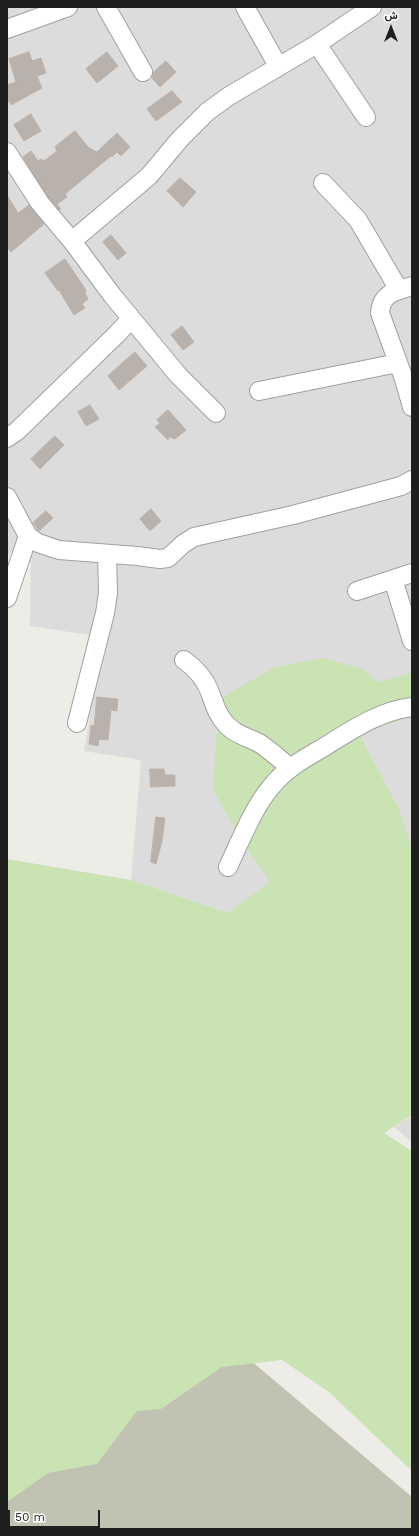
<!DOCTYPE html>
<html>
<head>
<meta charset="utf-8">
<style>
  body { margin:0 }
  #map { position:relative; width:419px; height:1536px; overflow:hidden; background:#eeece6; font-family:"Work Sans",Vazirmatn,sans-serif }
  canvas { display:block }
  .frame { position:absolute; inset:0; border:8px solid #1f1f1f; pointer-events:none }
  .north { position:absolute; left:371px; top:8px; width:40px; height:40px; -webkit-text-stroke:3px #fff; paint-order:stroke; rotate:0deg; font-size:11px; font-weight:700; line-height:16px; text-align:center; color:#1f1f1f }
  .north::after { content:''; display:block; margin:auto; width:14px; height:18px; background:#1f1f1f; clip-path:polygon(50% 0,100% 100%,50% 72%,0 100%) }
  .scale { position:absolute; left:8px; top:1510px; width:92px; height:18px; box-sizing:border-box; border:2px solid #1f1f1f; border-top:0; padding-left:5px; font-size:12px; line-height:14px; white-space:nowrap; color:#1f1f1f; -webkit-text-stroke:3px #fff; paint-order:stroke }
</style>
</head>
<body>
<div id="map">
<canvas width="419" height="1536"></canvas>
<div class="frame"></div>
<div class="north">ش</div>
<div class="scale">50 m</div>
</div>
<script>
const g = document.querySelector('canvas').getContext('2d');
g.lineJoin = 'round';
function fill(path, color) { g.fillStyle = color; g.fill(path, 'evenodd'); }
function stroke(path, color, width, dash) { g.strokeStyle = color; g.lineWidth = width; g.lineCap = dash ? 'butt' : 'round'; g.setLineDash(dash || []); g.stroke(path); }
const residential = new Path2D(`
  M7 7H412V875L228 913 131 880 141 760 84 751 103 637 30 626 31 533 7 556Z
  M412 1116V1142L394 1127Z`);
const construction = new Path2D(`
  M7 1243 132 1260 412 1497V1529H7Z`);
const grass = new Path2D(`
  M324 658 365 670 377 682 412 673V716L359 735 398 807 412 849V1115L384 1133 412 1151V1471L329 1392 282 1360 222 1367 161 1409 137 1411 97 1464 48 1473 7 1502V859L131 880 228 913 270 882 236 832 213 789 219 699 275 667Z`);
const building = new Path2D(`
  M29 52 32 61 41 58 46 73 37 76 42 88 11 105 9 101H7V85L16 82 9 59Z
  M107 52 118 66 97 83 86 69Z
  M166 61 176 72 160 87 152 78 153 73Z
  M172 91 182 102 156 121 147 109Z
  M31 114 41 131 24 141 14 125Z
  M75 131 89 148 97 152 117 133 130 147 121 156 117 152 112 157 111 156 65 194 67 197 57 204 61 209 59 210 48 197 23 157 31 151 38 161 41 159 44 161 57 151 55 147Z
  M180 178 196 192 183 207 167 191Z
  M7 195 18 213 29 205 44 224 11 252 7 247Z
  M111 235 126 253 118 260 103 242Z
  M65 259 86 290 85 293 88 299 82 304 85 308 74 315 59 290 58 291 45 273Z
  M182 326 194 342 183 350 171 335Z
  M135 352 147 366 119 390 108 376Z
  M90 405 99 419 86 426 78 412Z
  M168 410 186 430 175 439 169 437 168 440 155 427 160 423 157 420Z
  M55 436 64 445 40 469 31 459Z
  M151 509 161 521 150 531 140 519Z
  M46 511 53 518 39 531 33 523Z
  M97 697 118 699 117 711 111 710 108 740 99 739 98 746 89 744 91 725 94 726Z
  M150 769H164L165 775H175V786L151 787Z
  M156 817 165 818 162 841 156 864 151 862Z`);
const minor = new Path2D(`
  M106 7 143 72
  M245 7 278 66
  M7 29 68 7
  M317 44 366 117
  M7 152 40 203 72 241 112 295 178 375 216 413
  M323 183 358 220 399 290
  M72 241 149 176 180 139 207 112 229 96 317 44 372 7
  M412 286C396 291 381 293 380 313L404 379 412 407
  M259 391 398 363
  M7 438 17 431 117 334 131 319
  M7 497 28 536 38 543 59 550 137 556 160 559 168 558 183 544 194 537 293 515 401 486 412 480
  M393 579 412 641
  M357 591 412 573
  M7 598 28 536
  M184 660C195 668 204 677 209 690 214 702 216 713 225 723 234 734 247 737 259 743 270 750 280 759 290 768
  M77 723 105 613 108 593 107 554
  M228 867C240 842 253 808 271 787 285 769 305 758 324 747 352 730 379 711 412 707`);
fill(residential, '#dddcdc');
fill(construction, '#c2c2b3');
fill(grass, '#c9e3b2');
fill(building, '#b8b1ac');
stroke(building, '#bfb3aa', 1);
stroke(minor, '#a0a0a0', 20);
stroke(minor, '#fff', 18);
</script>
</body>
</html>
